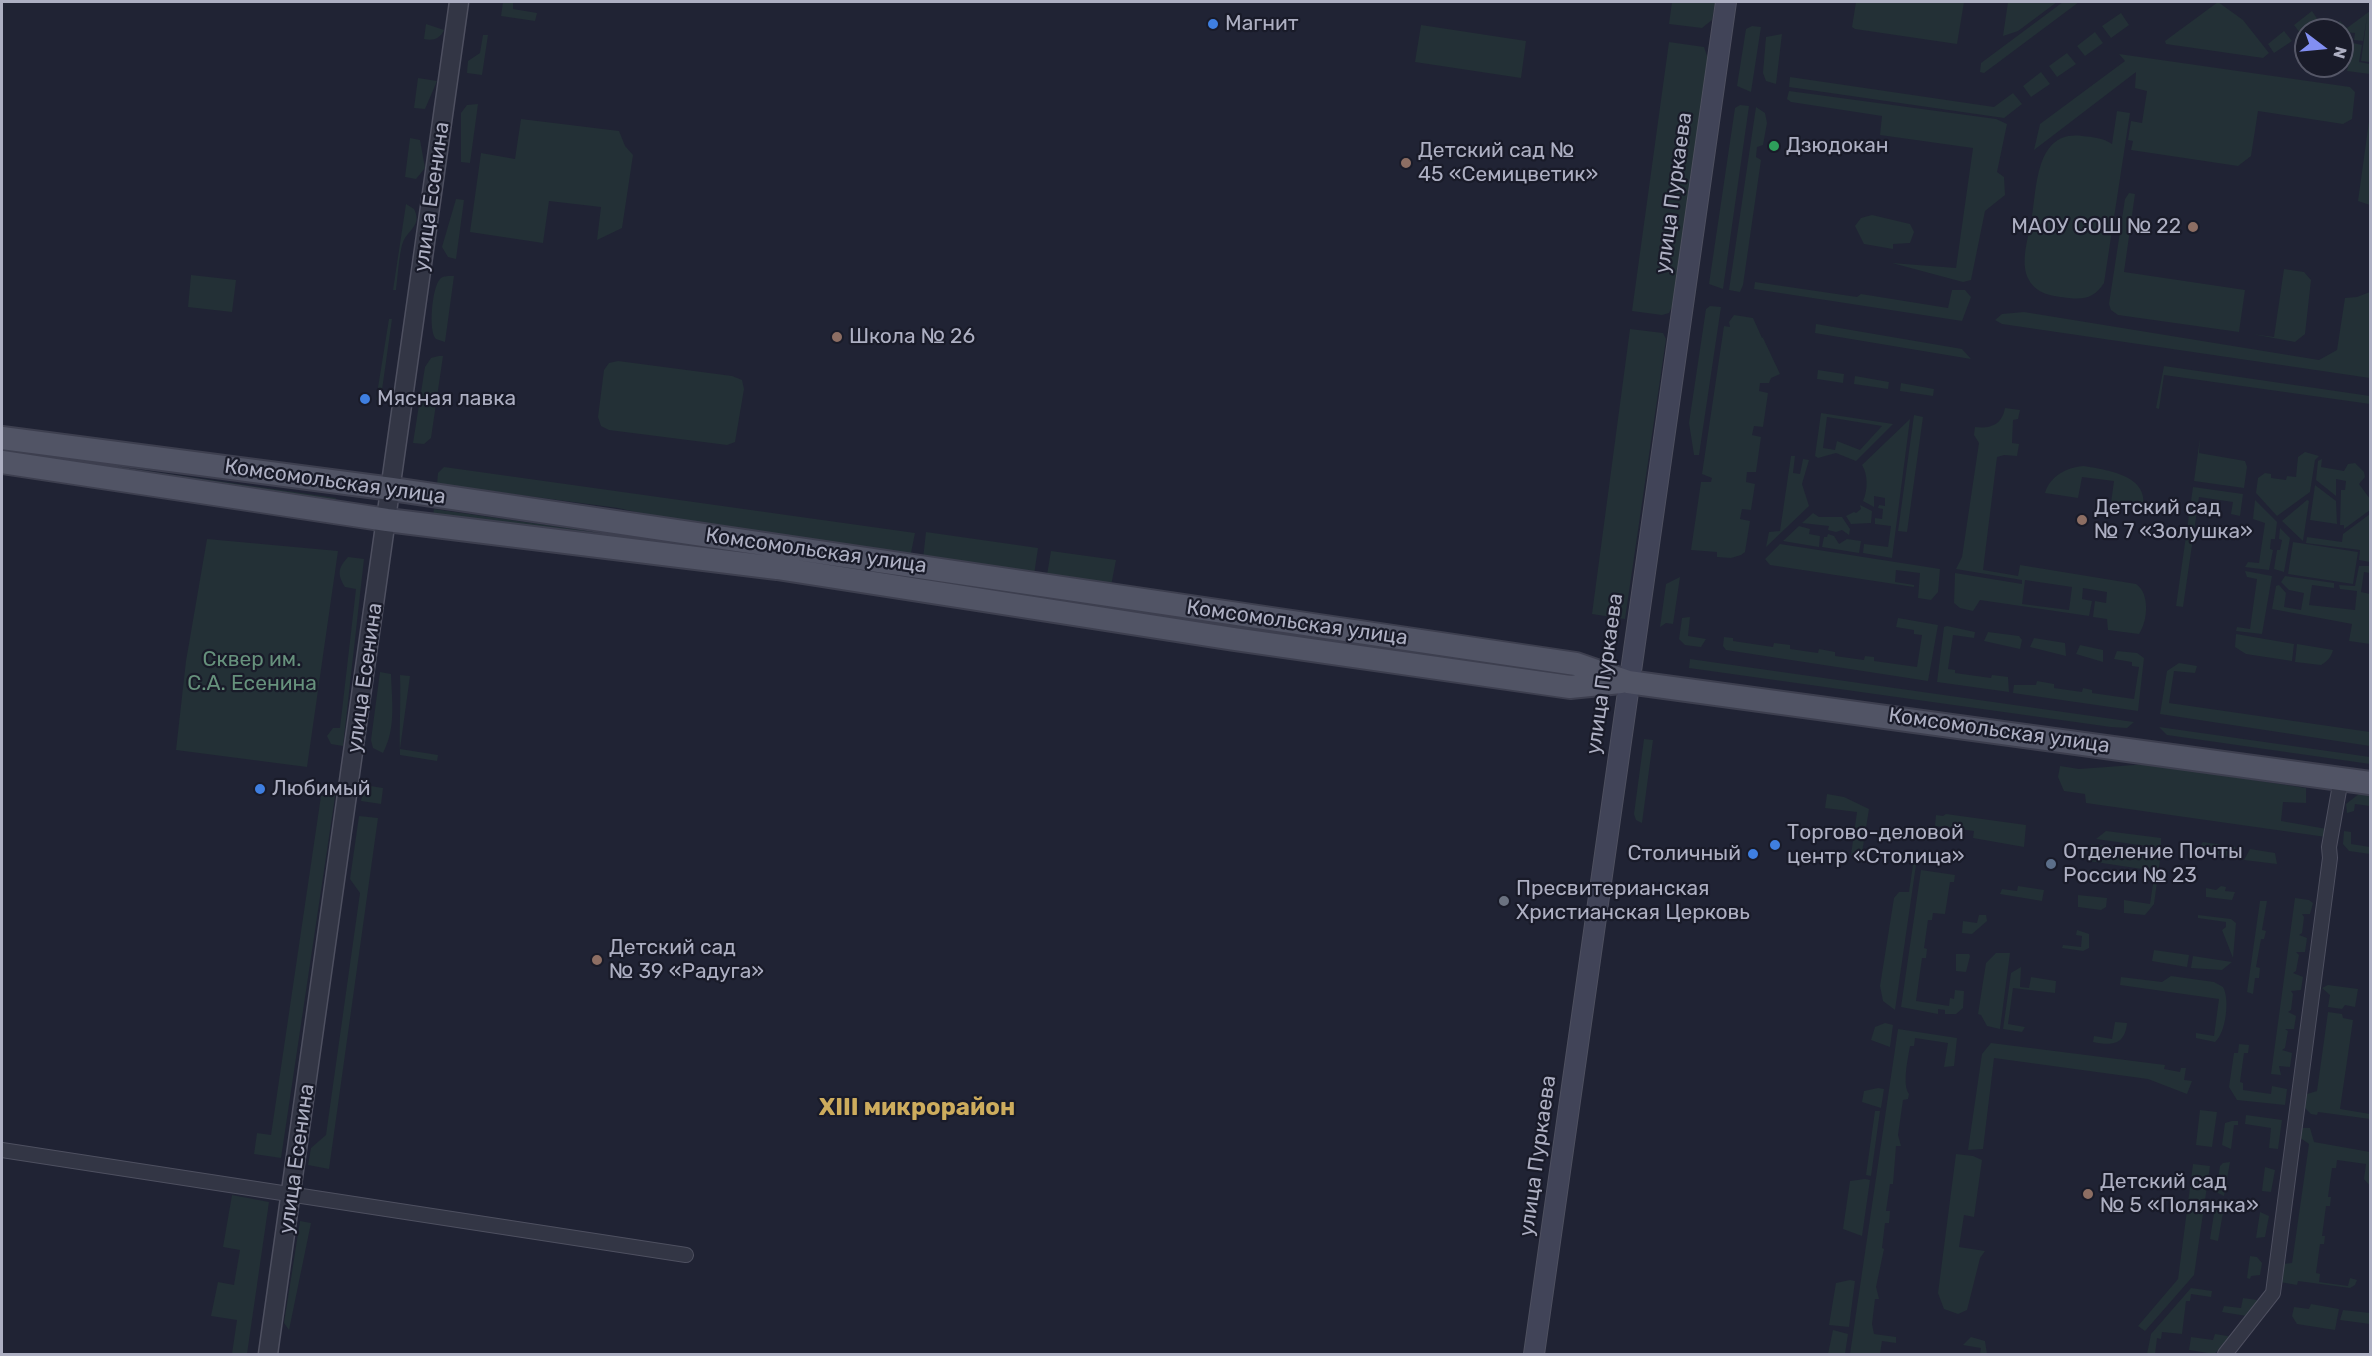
<!DOCTYPE html>
<html>
<head>
<meta charset="utf-8">
<style>
  body { margin:0 }
  #map { position:relative; width:2372px; height:1356px; overflow:hidden; background:#202334; font-family:Rubik,sans-serif }
  canvas { display:block }
  .frame { position:absolute; inset:0; border:3px solid #adafc2; pointer-events:none }
  .north { position:absolute; left:2294px; top:18px; width:60px; height:60px; box-sizing:border-box; background:#191b29; border:2px solid #545666; border-radius:50%; rotate:106deg; font-size:16px; font-weight:700; line-height:24px; text-align:center; color:#adafc2 }
  .north::after { content:''; display:block; margin:auto; width:21px; height:27px; background:#828ff2; clip-path:polygon(50% 0,100% 100%,50% 72%,0 100%) }
</style>
</head>
<body>
<div id="map">
<canvas width="2372" height="1356"></canvas>
<div class="frame"></div>
<div class="north">N</div>
</div>
<script>
const g = document.querySelector('canvas').getContext('2d');
g.lineJoin = 'round';
function fill(path, color) { g.fillStyle = color; g.fill(path, 'evenodd'); }
function stroke(path, color, width, dash) { g.strokeStyle = color; g.lineWidth = width; g.lineCap = dash ? 'butt' : 'round'; g.setLineDash(dash || []); g.stroke(path); }
function drawText(font, color, halo, rows, align = 'center') {
  g.font = font + ' Rubik,sans-serif'; g.lineWidth = 4.5; g.setLineDash([]); g.textBaseline = 'middle'; g.strokeStyle = halo; g.fillStyle = color; for (const [text, x, y, turn = 0] of rows) {
    g.save(); g.translate(x, y); g.rotate((+turn || 0) * Math.PI / 180); g.textAlign = isNaN(turn) ? turn : align; if (halo) g.strokeText(text, 0, 0); g.fillText(text, 0, 0); g.restore();
  }
}
const green = new Path2D(`
  M503 2H513V9L537 13 535 21 501 16Z
  M1672 2H1715L1712 20 1702 28 1669 24Z
  M1856 2H1964L1957 44 1855 29 1852 27Z
  M2008 2H2057L2018 31 2003 36Z
  M2063 2H2079L1984 73 1980 72 1981 63Z
  M2218 2 2243 20 2269 53 2263 58 2166 44 2165 41Z
  M2312 11 2318 20 2300 33 2294 25Z
  M2370 11V62L2361 61 2367 17 2363 41 2354 40 2355 33 2329 30 2340 21 2347 28Z
  M2121 13 2129 25 2111 38 2102 26Z
  M426 24 444 30C440 39 433 41 424 39Z
  M1421 25 1526 41 1521 78 1415 62Z
  M1752 26 1761 27 1751 92 1737 86 1746 29Z
  M2284 31 2292 41 2274 53 2268 44Z
  M2095 32 2103 43 2085 56 2077 46Z
  M1782 34 1776 84 1766 81 1763 73 1766 37Z
  M483 35H488L482 75 467 73 468 61 480 53Z
  M1669 42 1704 47 1708 59 1673 305 1669 313 1662 315 1632 311Z
  M2353 43 2362 45 2359 62 2370 64V74L2347 71Z
  M2067 53 2076 64 2057 77 2049 66Z
  M2119 54 2350 87 2355 92 2352 119 2343 124 2258 111 2251 156 2238 166 2131 150 2133 141 2128 140 2131 121 2142 123 2147 91 2135 88 2136 72 2034 150 2040 124 2125 61Z
  M2041 72 2050 84 2031 97 2023 86Z
  M1790 77 1994 107 2013 93 2022 104 2004 118 1789 87Z
  M418 78 437 81 425 109 414 108Z
  M1789 91 1996 119 2007 124 1997 172 2004 177 2005 195 1985 211 1971 280 1963 282 1892 263 1956 268 1973 148 1880 135 1882 116 1791 102 1787 99Z
  M478 104 470 163 461 162V113L467 105Z
  M1740 105 1749 106 1723 289 1709 284 1735 108Z
  M1756 107 1765 113 1767 123 1763 145 1757 147 1756 157 1761 160 1743 285 1740 292 1729 290Z
  M2117 111 2130 113 2104 283C2095 297 2085 300 2069 298 2054 296 2037 295 2029 280 2019 263 2029 236 2032 217 2037 186 2036 130 2082 136 2093 137 2103 138 2112 144Z
  M2370 114V205L2358 201Z
  M521 119 619 131 625 146 633 155 622 228 597 240 601 207 549 201 543 243 470 232 481 153 515 159Z
  M410 138 420 140 425 168 416 179 405 177Z
  M2129 193 2135 194 2124 272 2245 290 2239 332 2118 315 2111 310 2109 304 2125 199Z
  M456 199 464 200 456 259 448 257 442 247Z
  M406 204 414 209C421 223 412 228 405 238 399 247 398 278 396 290H393Z
  M1872 215 1910 224 1914 232 1910 243 1893 244V249L1864 244 1855 226 1861 218Z
  M2284 269 2304 272 2311 280 2305 334 2295 342 2252 334 2274 337Z
  M191 275 236 280 232 312 188 307Z
  M448 276H454L445 342 436 339C428 332 432 287 440 279 443 276 444 277 448 276Z
  M1755 282 1857 297 1861 294 1948 308 1952 290H1965L1971 297 1962 321 1754 289Z
  M2370 292V378L2002 324 1995 320 2002 314 2024 312 2319 360 2337 350 2345 298 2357 297Z
  M1710 306 1721 307 1699 455H1694L1689 423 1706 309Z
  M1734 315 1753 318 1762 338 1765 337 1763 338 1780 374 1771 378 1769 383H1760L1759 391 1768 393 1763 427 1754 426 1752 435 1761 437 1756 472H1747L1746 482 1755 484 1751 510 1742 509 1740 519 1750 521 1745 552 1741 555 1731 558 1717 557V552L1691 550 1701 482H1711L1712 478 1702 474 1724 326 1730 327 1729 322Z
  M389 319H392L382 390 391 395 390 400H376Z
  M1816 324 1962 349 1971 359 1815 333Z
  M1630 329 1663 333 1666 339 1625 619 1592 614Z
  M439 356H443L431 438 424 444 413 443 425 367 431 358Z
  M618 361 732 376 742 380 744 389 735 442 727 445 609 430 601 426 598 417 604 370 609 363Z
  M2164 366 2370 396V404L2164 375 2159 409 2156 408Z
  M1818 370 1844 374 1843 383 1817 379Z
  M1855 376 1889 382 1888 389 1854 384Z
  M1901 383 1934 389 1933 396 1900 391Z
  M2005 408 2020 410 2018 419 2013 420 2012 443 2019 444 2017 456 2004 455 1997 457 1983 570 2018 576 2020 565 2136 584C2150 593 2148 621 2139 634L2108 630 2107 619 2093 617 2095 601 2106 603 2107 592 2083 588 2082 599 2092 601 2089 616 1980 600 1973 611 1960 608 1954 603 1955 573 2022 584V580L1956 569 1962 557 1979 443 1974 435 1975 427C1990 429 2002 425 2005 408ZM2025 580 2072 587 2069 610 2022 604Z
  M1821 413 1893 424 1856 461 1836 453 1818 458 1815 456ZM1827 417 1882 426 1860 450 1837 441 1835 450 1823 448Z
  M1914 415 1923 417 1907 532 1898 531Z
  M1910 419 1892 558 1863 553 1864 544 1888 547 1891 526 1875 524V518L1882 519 1883 509 1878 508 1879 505 1885 506V498L1874 496V507L1863 501C1868 490 1868 474 1862 465Z
  M2200 438 2199 453 2245 461 2247 467 2244 488 2194 481Z
  M2 450 336 498 335 503 2 456Z
  M2305 452 2319 456 2315 460 2310 492 2277 516 2256 493 2258 478 2265 473 2271 474V478L2286 480 2287 476 2296 477 2298 457Z
  M1791 456H1795L1793 473 1800 474 1803 459 1809 460 1802 484 1809 506 1766 547 1769 532 1780 531Z
  M2322 459 2321 467 2344 471 2348 464 2355 463 2364 472 2365 477 2359 484 2370 499V510L2344 529V525H2340L2341 490H2345L2346 481 2336 479V496L2316 480 2318 461Z
  M2084 466C2106 470 2149 475 2143 507L2111 503 2114 481 2082 477 2078 498 2045 493C2050 476 2067 467 2084 466Z
  M444 467 915 533 910 558 685 523 618 508 437 484 438 473Z
  M2315 485 2336 501 2337 524 2310 520Z
  M2193 487 2243 494 2240 516 2231 514 2233 502 2199 497 2183 607 2176 606Z
  M2255 500 2277 522 2275 539H2271L2270 549 2273 550 2269 570 2245 567 2248 562 2259 563 2265 523 2253 519Z
  M2307 500 2309 501 2303 541 2282 521Z
  M1860 505 1872 511 1871 523 1851 524 1846 516 1854 512 1856 513 1861 509Z
  M434 509 985 588V593L433 515Z
  M1813 513 1819 517H1842L1850 529 1849 535 1842 530 1836 532 1828 530 1829 526 1802 523Z
  M2370 514V562L2359 560 2360 550 2306 543 2307 537 2342 542 2343 534Z
  M1799 526 1810 529 1809 534 1820 536 1819 547 1783 541Z
  M2280 528 2290 538 2284 572 2274 569 2277 550H2280L2282 540 2279 539Z
  M926 532 1038 548 1034 575 923 559Z
  M1828 534 1834 536 1839 544 1847 539 1861 541 1859 553 1822 547 1824 537H1827Z
  M207 539 338 551 307 767 176 750 186 661Z
  M2293 542 2358 552 2353 584 2288 574Z
  M1780 544 1940 569 1938 592 1931 600 1918 598 1920 573 1896 570 1895 582 1914 585V587L1770 565 1765 559Z
  M1051 551 1116 560 1111 586 1047 575Z
  M348 557 364 559 343 746 331 744 327 736 333 728H340L356 589 345 587C337 574 338 568 348 557Z
  M2359 566H2370V573L2364 572 2361 592 2370 594V644L2349 641 2352 624 2272 609 2276 586 2279 585 2286 593 2284 607 2301 610 2304 593 2289 590 2281 582 2285 576 2334 583V588L2312 585 2309 605 2355 610 2357 591 2340 589 2339 585 2355 586Z
  M2245 571 2272 576 2262 634 2236 631 2237 627 2250 629 2257 579 2247 577Z
  M1680 577 1673 624 1666 623 1660 627 1666 584Z
  M1013 590 1565 669 1564 676 1012 596Z
  M1690 617 1688 636 1706 639 1701 647 1685 645 1679 639 1682 618Z
  M1898 618 1938 625 1928 681 1726 650 1723 646 1724 637 1733 638V641L1773 647 1774 643 1790 645V649L1818 653 1819 649 1835 652V656L1864 660 1865 656 1874 657V661L1917 667 1922 635 1914 634V630L1896 627Z
  M1947 626 1975 632 1974 638 1953 635 1948 669 1955 670V673L1991 678 1992 675 2008 677 2009 692 1937 682 1944 627Z
  M1988 632 2019 636 2022 640 2020 649 1984 641Z
  M2236 634 2294 644 2292 661 2246 654 2235 647Z
  M2034 638 2065 643 2066 656 2030 647Z
  M2297 644 2333 650C2331 657 2328 661 2321 665L2295 662Z
  M2080 645 2103 650V662L2076 654Z
  M2117 651 2137 653 2144 658 2138 711 2013 693 2014 685H2036L2037 681 2054 684V688L2082 692 2083 688 2092 690V693L2134 699 2139 667 2132 666V662L2114 659Z
  M1690 659 2134 722 2127 728 2111 727 1689 668Z
  M2179 663 2197 666 2195 673 2174 671 2169 703 2370 732V746L2160 714 2167 671Z
  M380 672 391 674C392 703 396 728 383 753L373 748 371 740Z
  M400 675 410 676 400 749 438 755 437 761 400 755C399 731 401 702 400 675Z
  M2159 727 2370 757V764L2167 735Z
  M1644 739 1653 740 1642 823 1636 820 1634 814Z
  M2148 764 2306 788V803L2283 802 2281 821 2327 829 2326 837 2086 803 2085 794 2064 791 2058 777 2060 766 2079 769Z
  M332 785 336 790 281 1158 254 1154 257 1133 271 1135 321 796H326L328 787Z
  M364 785 383 788 381 804 361 801Z
  M2360 793 2370 794V806L2355 804 2354 811 2347 813 2346 804Z
  M1827 794 1844 797 1869 809 1861 859 1851 855 1857 812 1825 808Z
  M1946 814 2026 825 2024 847 1973 838 1974 831 1935 826 1936 815 1943 816Z
  M359 816 378 818 329 1169 308 1165 311 1148 326 1135 360 893 350 879Z
  M2106 831 2161 838V848L2096 839Z
  M2344 831 2351 832V844L2370 847V854L2349 851 2343 844Z
  M2203 842 2235 847 2237 858 2195 852 2196 847H2199Z
  M2091 844 2161 853 2154 904 2145 915 2124 913V900L2150 904 2155 871 2089 861Z
  M2250 849 2275 853 2277 864 2244 860Z
  M1914 858H1917L1895 1010 1883 1001 1880 986 1894 898 1899 892H1909Z
  M1921 870 1955 875 1954 882H1950L1945 914 1933 913 1932 920H1928L1924 948 1927 949 1926 958H1922L1916 1001 1949 1006 1950 998 1954 999 1955 990 1964 991 1963 1008 1956 1014H1945V1010L1938 1009V1014L1901 1007Z
  M2018 886 2044 890 2042 901 2000 894 2002 889 2017 891Z
  M2221 886 2226 887 2225 891 2235 892 2232 900 2206 897V888L2216 890Z
  M2078 895 2107 898 2106 907 2101 910 2078 907Z
  M2295 898 2309 900 2313 903 2310 914H2302L2304 917 2302 933 2299 935 2307 938 2305 952H2296L2299 955 2296 971 2293 973 2303 977 2301 990 2291 991 2293 994 2291 1010 2288 1012 2296 1016 2294 1029H2285L2288 1031 2285 1048 2282 1050 2292 1053 2290 1067 2279 1066 2281 1075 2271 1074Z
  M2260 901H2267L2262 930 2266 931 2264 939H2261L2256 967 2260 968 2259 978H2255L2253 994 2247 992Z
  M1979 915H1986L1987 921 1972 934 1962 933 1963 921 1977 923Z
  M2198 915 2231 919 2236 923 2233 958 2222 930 2226 927V922L2198 918Z
  M2077 930 2089 934V948L2083 951 2062 948 2063 945 2081 947 2082 936 2076 935Z
  M2154 950 2189 955 2187 967 2152 961Z
  M1996 953H2010L2000 1029 1987 1026 1981 1015 1978 1014 1986 963Z
  M1956 954H1969L1970 956 1966 972 1956 971Z
  M2193 956 2232 962 2222 970 2191 968Z
  M2021 967 2020 987 2029 988 2031 977 2056 981 2055 993 2013 988 2008 1024 2025 1027 2022 1032 2003 1029 2011 973Z
  M2171 976 2214 982 2223 987C2230 999 2226 1033 2215 1042L2196 1038V1033L2214 1036 2219 999 2120 985 2121 977 2162 982Z
  M2328 985 2358 989 2355 1007 2345 1005 2342 1009 2328 1007 2330 995 2322 988Z
  M2328 1012 2342 1014 2343 1018 2353 1020 2340 1109 2370 1114V1119L2318 1112 2317 1115 2311 1114 2303 1106 2307 1094 2317 1091Z
  M2115 1022 2127 1023C2125 1045 2112 1046 2093 1042L2094 1036 2112 1039Z
  M1885 1023 1893 1025 1890 1047 1871 1040 1875 1027Z
  M1898 1029 1957 1038 1954 1066 1944 1067 1948 1043 1915 1038 1914 1046H1910C1908 1058 1902 1085 1909 1094L1908 1099 1903 1100 1898 1135 1901 1146H1896L1893 1184H1890L1886 1211H1890L1889 1223H1885L1882 1248 1884 1249 1876 1287 1879 1299H1875L1872 1324 1874 1334 1896 1337V1343L1882 1341 1880 1354H1850Z
  M1991 1043 2165 1065 2164 1069 2180 1072 2181 1068H2186L2184 1080 2192 1081 2187 1094 2148 1079 1994 1058 1983 1149 1968 1150 1982 1054Z
  M2239 1044 2249 1045 2248 1053H2244L2240 1082 2243 1083V1090L2271 1094 2272 1086 2287 1089 2285 1105 2237 1100 2229 1087 2234 1053H2238Z
  M1878 1088 1884 1089 1881 1108 1862 1102 1864 1091Z
  M2200 1110 2217 1112 2212 1147 2196 1145Z
  M1875 1111H1880L1871 1176 1866 1175Z
  M2246 1115 2282 1120 2278 1149 2269 1148 2271 1128 2245 1124Z
  M2232 1121H2238V1125H2234L2231 1149 2222 1145 2225 1123Z
  M2303 1128H2310L2314 1142 2370 1152V1186L2364 1179 2366 1164 2337 1160 2336 1168H2332L2328 1197H2331L2330 1206H2326L2322 1236H2325L2324 1244H2320L2316 1273 2320 1274 2319 1282 2348 1286 2350 1278 2357 1280 2355 1285 2350 1288 2298 1281 2297 1285 2280 1282 2283 1264 2292 1263 2309 1144 2299 1137V1130Z
  M1956 1154 1973 1156 1982 1160 1974 1217 1964 1215 1959 1247 1985 1251 1980 1258 1967 1310 1958 1314 1944 1309 1938 1293Z
  M2230 1162 2224 1196 2216 1192 2220 1166 2223 1163Z
  M2193 1164 2210 1166 2194 1275 2145 1331 2138 1326 2178 1279Z
  M2265 1167 2275 1170 2271 1192 2262 1191Z
  M1865 1179 1870 1180 1862 1236 1843 1229 1850 1181Z
  M232 1195 269 1202 247 1354H232L237 1320 211 1316 218 1282 234 1285 240 1250 223 1247Z
  M2215 1207H2224L2218 1241 2210 1239Z
  M2260 1212 2269 1216 2265 1237 2256 1238Z
  M300 1221 311 1223 289 1330 284 1323Z
  M2250 1256 2257 1257 2262 1263 2260 1275 2251 1276 2250 1279 2247 1278Z
  M1850 1280 1855 1281 1849 1327 1829 1325 1836 1283Z
  M2191 1288 2212 1291 2211 1297 2191 1294 2190 1301H2186L2182 1334 2162 1332 2161 1339 2157 1338 2155 1354H2147L2151 1334Z
  M2243 1298 2257 1300 2253 1317 2222 1312 2224 1306 2241 1308Z
  M2311 1304 2339 1309 2335 1330 2297 1324 2292 1316 2294 1307 2309 1309Z
  M2343 1310 2370 1313V1324L2340 1320Z
  M1833 1330 1848 1334 1845 1354H1828Z
  M2215 1334 2233 1337 2214 1354 2189 1350 2191 1337 2213 1340Z
  M1971 1337 1985 1341 1987 1354H1980L1981 1348 1963 1345Z`);
const minor = new Path2D(`
  M2 1150 686 1255
  M2225 1354 2273 1293 2330 858 2329 847 2341 779`);
const tertiary = new Path2D(`
  M268 1354 459 2`);
const secondary = new Path2D(`
  M1534 1354 1726 2`);
const primary = new Path2D(`
  M2 438 392 489 1576 664 1628 682 2370 783
  M2 462 387 520 777 568 1234 639 1570 687 1621 682`);
const markers = [
  [1213,24,6,"#3f7fe0"],
  [1774,146,6,"#2e9e5b"],
  [1406,163,6,"#8d6e63"],
  [2193,227,6,"#8d6e63"],
  [837,337,6,"#8d6e63"],
  [365,399,6,"#3f7fe0"],
  [2082,520,6,"#8d6e63"],
  [260,789,6,"#3f7fe0"],
  [1775,845,6,"#3f7fe0"],
  [1753,854,6,"#3f7fe0"],
  [2051,864,6,"#5c6f8a"],
  [1504,901,6,"#6b7280"],
  [597,960,6,"#8d6e63"],
  [2088,1194,6,"#8d6e63"]
];
const poiNames = [
  ["Магнит",1225,24],
  ["Дзюдокан",1786,146],
  ["Детский сад №",1418,151],
  ["45 «Семицветик»",1418,175],
  ["МАОУ СОШ № 22",2181,227,"right"],
  ["Школа № 26",849,337],
  ["Мясная лавка",377,399],
  ["Детский сад",2094,508],
  ["№ 7 «Золушка»",2094,532],
  ["Любимый",272,789],
  ["Торгово-деловой",1787,833],
  ["центр «Столица»",1787,857],
  ["Отделение Почты",2063,852],
  ["России № 23",2063,876],
  ["Столичный",1741,854,"right"],
  ["Пресвитерианская",1516,889],
  ["Христианская Церковь",1516,913],
  ["Детский сад",609,948],
  ["№ 39 «Радуга»",609,972],
  ["Детский сад",2100,1182],
  ["№ 5 «Полянка»",2100,1206]
];
const streetNames = [
  ["улица Пуркаева",1674,193,-82],
  ["улица Есенина",432,197,-82],
  ["Комсомольская улица",335,482,8],
  ["Комсомольская улица",816,551,8],
  ["Комсомольская улица",1297,623,8],
  ["улица Пуркаева",1605,674,-82],
  ["улица Есенина",365,678,-82],
  ["Комсомольская улица",1999,731,8],
  ["улица Пуркаева",1538,1156,-82],
  ["улица Есенина",297,1159,-82]
];
const parkNames = [
  ["Сквер им.",252,660],
  ["С.А. Есенина",252,684]
];
const quarterNames = [
  ["XIII микрорайон",917,1108]
];
fill(green, '#233036');
stroke(minor, '#4e5060', 16);
stroke(tertiary, '#4e5060', 21);
stroke(secondary, '#4e5060', 22);
stroke(primary, '#3d3f4f', 26);
stroke(minor, '#333645', 14);
stroke(tertiary, '#333645', 18);
stroke(secondary, '#414458', 20);
stroke(primary, '#515465', 22);
for (const [x, y, r, color] of markers) { const dot = new Path2D(); dot.arc(x, y, r, 0, 2 * Math.PI); g.fillStyle = color; g.fill(dot); stroke(dot, '#191b29', 2); }
drawText('21px', '#adafc2', '#191b29', poiNames, 'left');
drawText('21px', '#adafc2', '#191b29', streetNames);
drawText('21px', '#66917c', '#191b29', parkNames);
drawText('bold 24px', '#cdac5d', '#191b29', quarterNames);
</script>
</body>
</html>
